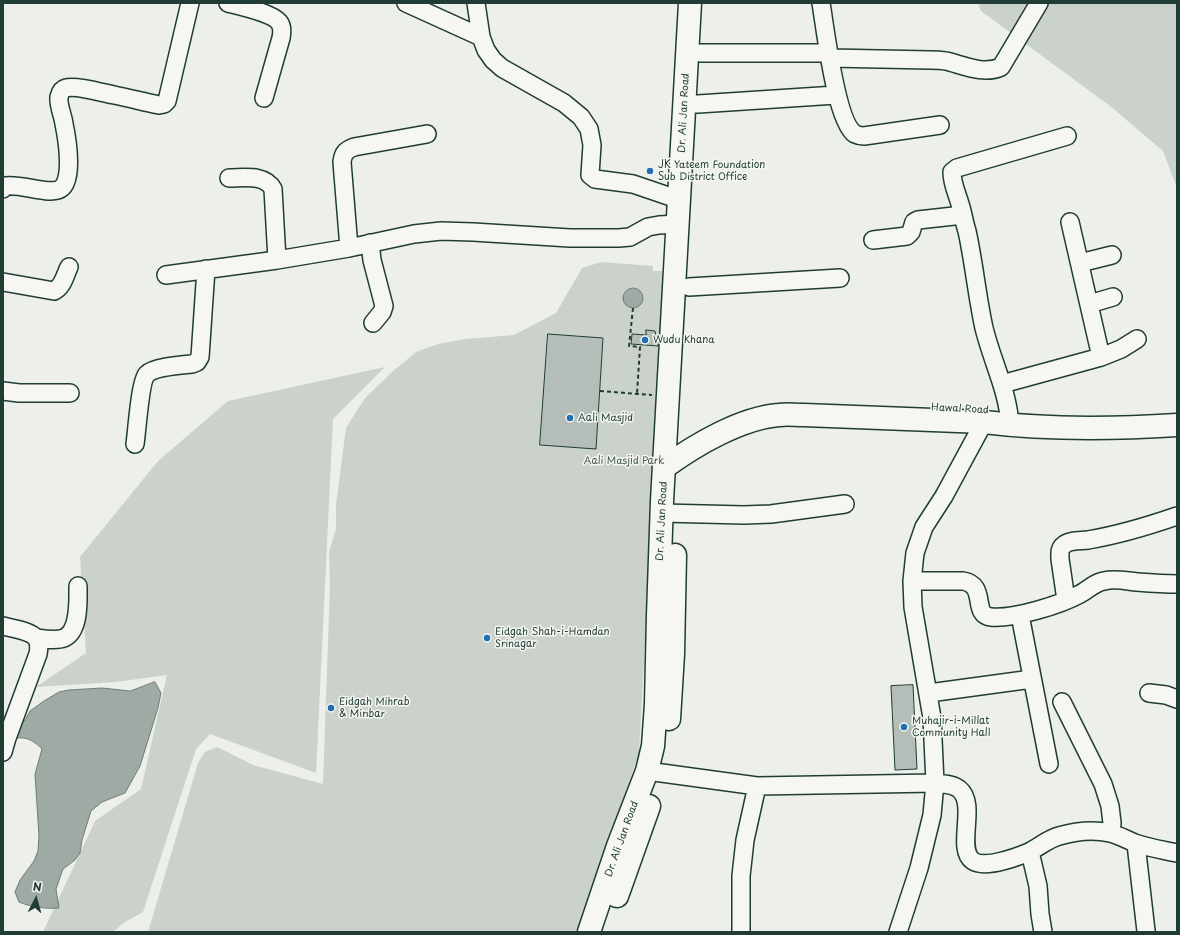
<!DOCTYPE html>
<html>
<head>
<meta charset="utf-8">
<style>
  body { margin:0 }
  #map { position:relative; width:1180px; height:935px; overflow:hidden; background:#edefea; font-family:"Playpen Sans",sans-serif }
  canvas { display:block }
  .frame { position:absolute; inset:0; border:4px solid #1f3d34; pointer-events:none }
  .north { position:absolute; left:16px; top:879px; width:40px; height:40px; -webkit-text-stroke:3px #f6f6f2; paint-order:stroke; rotate:6deg; font-size:11px; font-weight:700; line-height:16px; text-align:center; color:#1f3d34 }
  .north::after { content:''; display:block; margin:auto; width:14px; height:18px; background:#1f3d34; clip-path:polygon(50% 0,100% 100%,50% 72%,0 100%) }
</style>
</head>
<body>
<div id="map">
<canvas width="1180" height="935"></canvas>
<div class="frame"></div>
<div class="north">N</div>
</div>
<script>
const g = document.querySelector('canvas').getContext('2d');
g.lineJoin = 'round';
function fill(path, color) { g.fillStyle = color; g.fill(path, 'evenodd'); }
function stroke(path, color, width, dash) { g.strokeStyle = color; g.lineWidth = width; g.lineCap = dash ? 'butt' : 'round'; g.setLineDash(dash || []); g.stroke(path); }
function drawText(font, color, halo, rows, align = 'center') {
  g.font = font + ' "Playpen Sans",sans-serif'; g.lineWidth = 3; g.setLineDash([]); g.textBaseline = 'middle'; g.strokeStyle = halo; g.fillStyle = color; for (const [text, x, y, turn = 0] of rows) {
    g.save(); g.translate(x, y); g.rotate((+turn || 0) * Math.PI / 180); g.textAlign = isNaN(turn) ? turn : align; if (halo) g.strokeText(text, 0, 0); g.fillText(text, 0, 0); g.restore();
  }
}
const green = new Path2D(`
  M978 3H1177V188L1163 151 1110 106 981 11Z
  M601 262 653 266V271H663L661 346 639 753 579 932H148L198 763 205 752 217 747 253 765 323 784 330 584 329 552 336 529V505L346 428 365 398 391 373 416 352 438 344 465 339 514 335 556 313 582 268ZM629 289H633L636 308H629L625 303 626 291ZM646 330 655 331 656 336 659 337 658 346 631 344 632 334 646 335ZM548 334 603 338 596 448 541 445Z
  M385 367 333 419 316 773 210 734 196 749 143 912 125 922 113 932H43L95 821 141 789 167 675 116 682 36 687 86 653 80 557 158 461 228 401Z`);
const water = new Path2D(`
  M623 298a10 10 0 1 1 20 0a10 10 0 1 1-20 0Z
  M155 682 161 693 158 708 140 766 125 793 102 802 91 811 82 840 80 853 75 860 63 869 56 889 59 908C45 909 31 907 19 902L15 892 20 880 34 861 38 851 39 836 35 774 42 749C34 741 28 737 17 738L18 727 25 720 30 711 44 701 59 692 69 690 102 688 130 691Z`);
const building = new Path2D(`
  M646 330 655 331 656 336 659 337 658 346 631 344 632 334 646 335Z
  M548 334 603 338 596 449 540 445Z
  M913 685 917 769 895 770 891 686Z`);
const path = new Path2D(`
  M633 308 629 346 640 347 637 394
  M600 391 652 395`);
const minor = new Path2D(`
  M228 3C240 6 272 13 279 22 283 27 282 33 281 38L264 98
  M406 3 481 37
  M476 3 481 37 486 50 493 60 502 68 564 103 581 117 589 129 592 145 590 175 595 179 633 184 680 200
  M821 3C825 27 836 122 855 134 857 135 861 136 864 136L940 125
  M700 53H829
  M830 58 930 60C935 60 940 60 946 61 963 65 983 75 1001 67L1039 3
  M685 104H698L836 95
  M229 178C244 178 265 174 273 189L277 260
  M3 189 6 186C22 184 45 194 58 190 75 185 67 138 64 124 63 115 58 106 59 97 60 93 62 89 66 88 75 85 104 93 114 95 129 98 144 102 159 105L164 104 167 101 190 3
  M1070 222 1101 357
  M873 240 907 236 911 232 914 222 918 220 963 215
  M370 243 372 260 384 306 382 312 373 323
  M349 248 342 162C343 153 346 150 354 147L427 134
  M1080 263 1112 255
  M166 275 277 260 349 248 414 234 441 231 473 232 570 238H619L630 237 648 227 659 225 679 224
  M3 282 54 291C63 287 65 275 69 267
  M689 287 840 278
  M1089 304 1113 297
  M1002 384 1101 357 1121 349 1137 339
  M3 391 19 393H70
  M1010 425C1008 391 992 361 984 328 977 296 974 263 967 231 964 222 963 213 960 204 957 193 952 184 952 172L957 168 1067 136
  M135 444C137 431 140 381 147 374 154 367 182 365 192 364L197 362 200 357 206 269
  M662 513 744 515 771 514 845 504
  M912 581H963C988 585 971 615 991 617 1014 619 1060 605 1080 594 1088 590 1095 582 1104 581 1115 578 1126 581 1137 582 1150 583 1164 584 1177 584
  M1066 600 1060 559C1060 554 1059 548 1064 545 1069 540 1081 541 1088 540 1118 535 1148 526 1177 516
  M1020 615 1049 764
  M3 626C11 628 31 631 36 638 39 642 39 649 38 654L7 738 3 752
  M36 638C45 639 56 641 64 638 80 631 78 600 78 586
  M929 693 1032 679
  M1149 693 1166 695 1177 699
  M1062 702 1103 784 1110 806 1112 823 1111 833
  M647 771 757 786 935 783C943 784 953 784 959 789 978 804 955 849 973 861 985 869 1017 857 1029 852 1039 847 1048 839 1059 836 1076 831 1093 829 1110 833 1119 835 1127 840 1135 843 1149 848 1163 850 1177 853
  M1136 844 1146 931
  M1030 852 1038 886 1040 914 1043 932
  M741 932V876L745 840 757 786
  M898 932 919 868 932 815 935 783 932 718 913 607 912 581 915 553 924 527 944 496 984 422`);
const major = new Path2D(`
  M665 467C695 445 741 418 779 415 787 414 795 415 804 415L984 422C1048 430 1113 429 1177 425
  M669 719 673 654 675 555
  M617 896 649 806
  M589 932 618 846 647 771 653 746 656 704 658 616 662 501 690 3`);
const markers = [
  [650,171,4,"#1f6fb2"],
  [645,340,4,"#1f6fb2"],
  [570,418,4,"#1f6fb2"],
  [487,638,4,"#1f6fb2"],
  [331,708,4,"#1f6fb2"],
  [904,727,4,"#1f6fb2"]
];
const streetNames = [
  ["Dr. Ali Jan Road",684,113,-87],
  ["Hawal Road",960,409,3],
  ["Dr. Ali Jan Road",662,521,-87],
  ["Dr. Ali Jan Road",622,839,-70]
];
const poiNames = [
  ["JK Yateem Foundation",658,165],
  ["Sub District Office",658,177],
  ["Wudu Khana",653,340],
  ["Aali Masjid",578,418],
  ["Eidgah Shah-i-Hamdan",495,632],
  ["Srinagar",495,644],
  ["Eidgah Mihrab",339,702],
  ["& Minbar",339,714],
  ["Muhajir-i-Millat",912,721],
  ["Community Hall",912,733]
];
const parkNames = [
  ["Aali Masjid Park",624,461]
];
fill(green, '#cbd2cc');
fill(water, '#9faaa4');
stroke(water, '#6c7e77', 1);
fill(building, '#b4bdb8');
stroke(building, '#1f3d34', 1);
stroke(minor, '#1f3d34', 20);
stroke(major, '#1f3d34', 25);
stroke(path, '#1f3d34', 2, [4, 3]);
stroke(minor, '#f6f6f2', 17);
stroke(major, '#f6f6f2', 22);
for (const [x, y, r, color] of markers) { const dot = new Path2D(); dot.arc(x, y, r, 0, 2 * Math.PI); g.fillStyle = color; g.fill(dot); stroke(dot, '#f6f6f2', 1.5); }
drawText('10px', '#1f3d34', '#f6f6f2', streetNames);
drawText('10px', '#1f3d34', '#f6f6f2', poiNames, 'left');
drawText('10px', '#415b52', '#f6f6f2', parkNames);
</script>
</body>
</html>
